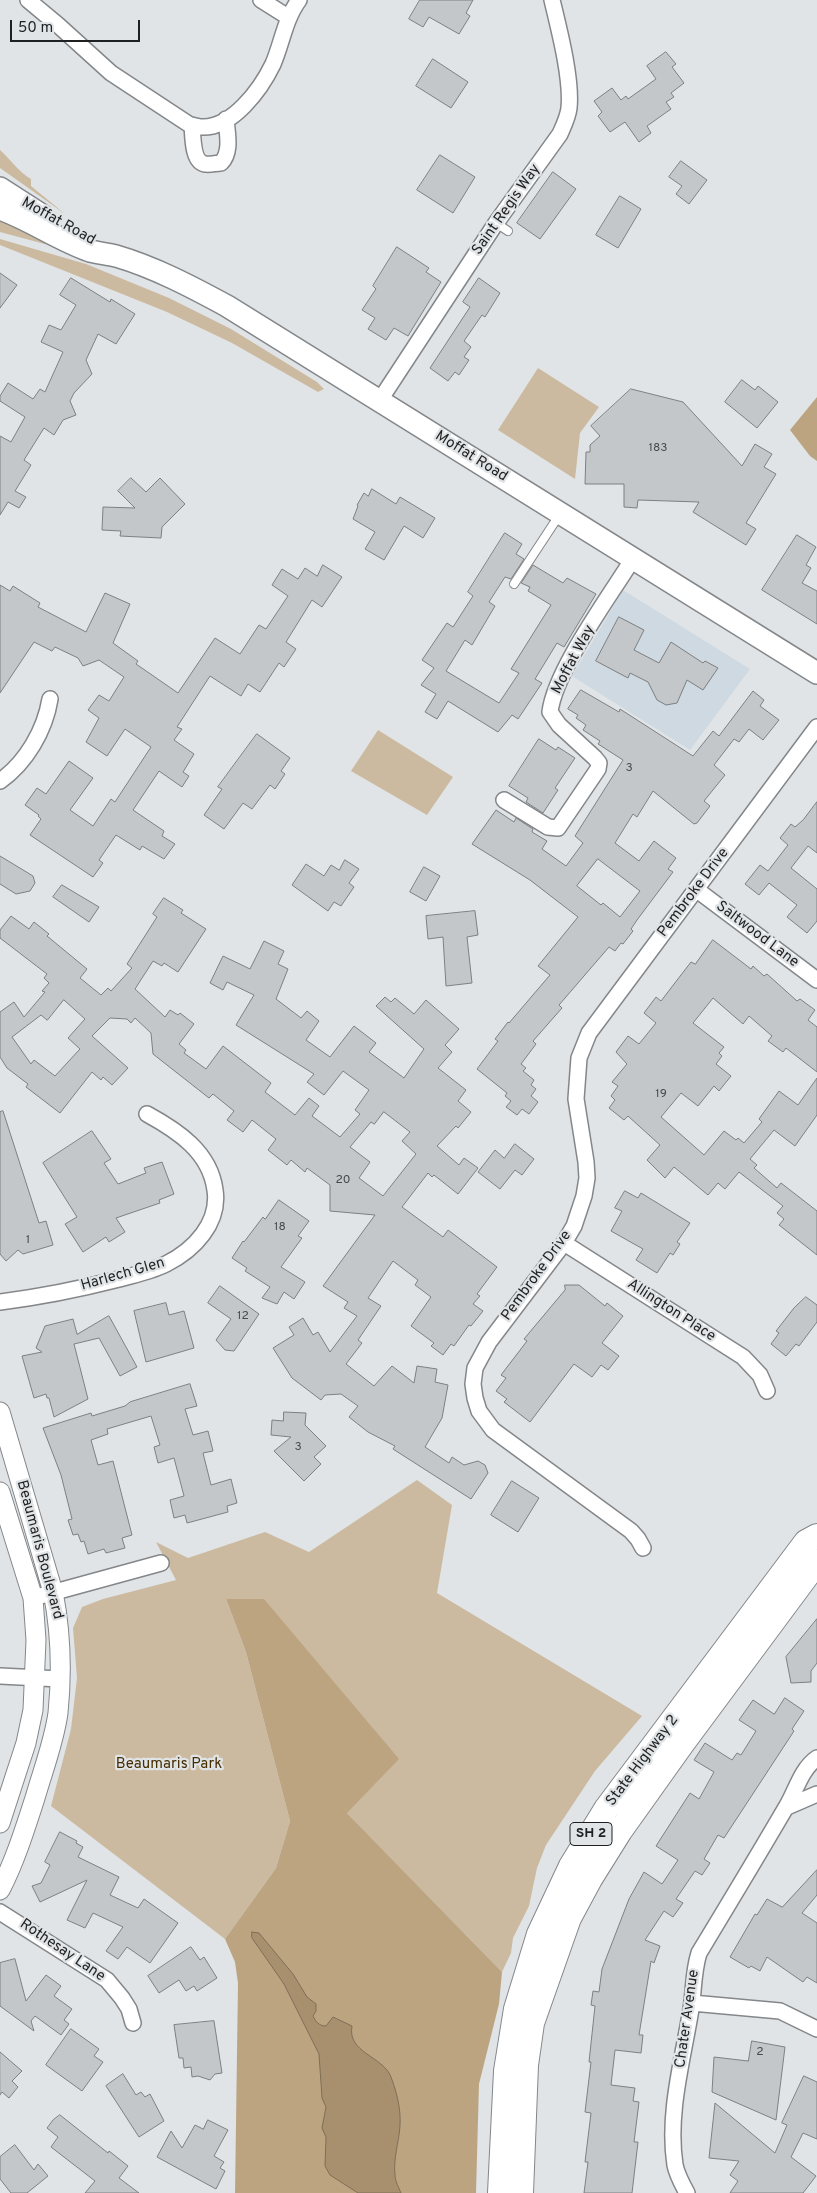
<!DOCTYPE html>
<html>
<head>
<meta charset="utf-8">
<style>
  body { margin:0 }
  #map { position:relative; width:817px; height:2193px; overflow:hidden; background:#e0e4e7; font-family:Overpass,sans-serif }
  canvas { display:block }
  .scale { position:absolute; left:10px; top:20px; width:130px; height:22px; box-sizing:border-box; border:2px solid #1f2021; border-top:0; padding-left:6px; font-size:15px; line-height:18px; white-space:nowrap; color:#1f2021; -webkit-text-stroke:4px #e0e4e7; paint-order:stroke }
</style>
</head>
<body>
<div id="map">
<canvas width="817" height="2193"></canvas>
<div class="scale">50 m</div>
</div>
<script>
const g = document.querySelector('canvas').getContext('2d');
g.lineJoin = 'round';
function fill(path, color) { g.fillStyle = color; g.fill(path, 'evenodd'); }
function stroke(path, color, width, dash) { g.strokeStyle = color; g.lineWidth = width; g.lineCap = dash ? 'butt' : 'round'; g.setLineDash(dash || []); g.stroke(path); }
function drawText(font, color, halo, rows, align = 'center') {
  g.font = font + ' Overpass,sans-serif'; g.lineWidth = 4.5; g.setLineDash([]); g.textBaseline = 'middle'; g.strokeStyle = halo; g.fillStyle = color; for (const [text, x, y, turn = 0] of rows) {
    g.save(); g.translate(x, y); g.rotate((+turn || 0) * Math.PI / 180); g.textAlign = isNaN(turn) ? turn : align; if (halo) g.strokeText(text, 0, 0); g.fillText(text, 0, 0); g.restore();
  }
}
const built = new Path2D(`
  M623 590 750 669 690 750 572 676Z`);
const green = new Path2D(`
  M0 150C11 160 19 172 31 179V186L65 214 0 168Z
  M0 219 52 246 0 232Z
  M0 239 86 264 169 298 231 329 317 382 324 389 318 392 232 343 167 312 0 245Z
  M538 368 599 407 580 433 575 479 498 430Z
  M378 730 453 777 427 815 351 771Z
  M417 1480 452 1505 437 1593 642 1716 595 1771 546 1845 537 1868 529 1906 513 1938 511 1953 502 1972 347 1813 264 1599H226L246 1652 290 1821 276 1868 225 1939 51 1806 71 1729 77 1678 73 1628 82 1607 103 1599 176 1580 156 1542 188 1558 265 1532 309 1552Z`);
const forest = new Path2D(`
  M817 397V461L810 456 790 430Z
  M226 1599H264L399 1759 347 1813 502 1972 499 2004 479 2084 476 2193H235L238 1983 235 1962 225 1939 276 1868 290 1821 246 1652Z`);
const water = new Path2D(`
  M252 1932 259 1933 293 1974 307 1997 316 2004V2011L313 2016C316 2022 319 2026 326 2026L333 2017 352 2026C347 2053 383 2056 391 2077 397 2093 401 2109 400 2126 399 2142 393 2159 395 2175 395 2181 399 2188 401 2193H358L330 2175 325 2166 326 2137 322 2128 326 2107 322 2098 319 2054 284 1984 252 1938Z`);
const building = new Path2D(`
  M420 0H473L466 13 470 16 459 34 429 17 423 27 409 19Z
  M666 52 676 64 672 67 684 83 671 93 674 97 666 102 671 109 647 126 651 133 639 142 625 122 610 132 598 116 602 112 594 101 612 88 621 100 626 96 628 99 656 79 647 66Z
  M433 59 468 82 451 108 416 86Z
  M440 155 475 177 453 213 417 190Z
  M681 161 707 180 689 204 676 194 682 186 669 177Z
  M553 172 576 189 540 239 517 223Z
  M620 196 641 209 618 248 596 235Z
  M397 247 429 268 426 272 441 282 408 336 394 328 386 340 368 329 375 318 362 310 376 289 373 286Z
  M0 273 17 285 0 308Z
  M71 278 110 302 111 299 135 314 116 344 98 334 86 360 92 374 74 393 70 401 76 415 63 420 54 435 44 428 24 460 31 465 15 491 26 497 19 508 8 502 0 515V436L11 442 25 417 0 401V396L8 383 33 399 40 389 45 392 63 352 41 342 49 325 61 330 76 305 60 295Z
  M479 278 500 293 485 317 482 315 464 341 471 347 464 357 469 360 459 375 455 372 448 381 430 368 470 307 463 302Z
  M742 380 755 390 758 386 778 402 757 428 725 402Z
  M631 389 683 402 742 466 755 444 772 454 764 467 776 474 746 523 756 529 746 545 693 512 699 502 638 500 637 508 624 507V484H585L586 452H590V445L600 436 591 426Z
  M131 478 146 492 160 478 185 504 162 527 161 538 120 536 121 531 102 530 103 507 135 508 118 491Z
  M372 489 396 504 400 497 435 518 423 538 404 526 384 560 365 549 375 532 353 519 358 506 357 505 364 493 368 496Z
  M505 533 522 544 516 554 524 559 511 579 505 577 489 602 495 606 472 645 465 640 446 671 499 703 519 673 511 669 551 605 528 591 530 587 521 583 533 565 563 583 567 578 596 594 564 647 557 643 535 679 542 683 518 719 512 715 498 732 448 701 437 719 425 712 436 694 421 685 434 668 422 660 447 623 453 627 473 596 468 592Z
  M797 535 816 547 806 565 811 568 802 583 817 591V624L762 590Z
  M323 565 342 577 322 607 312 600 286 642 296 649 284 667 279 663 260 692 248 684 241 696 210 676 177 727 182 729 174 740 194 754 183 772 189 776 182 787 159 771 133 810 164 831 162 836 175 844 164 859 142 846 140 850 116 835 99 860 103 863 93 877 30 835 41 819 38 816 39 815 25 805 37 788 46 794 69 761 93 778 70 810 93 826 111 799 115 802 151 747 125 729 107 756 86 742 99 718 88 710 99 695 109 701 124 677 99 660 83 666 78 658 55 647 52 651 34 642 0 693V585L10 591 13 586 40 603 38 607 86 632 105 593 130 604 113 643 138 661 136 664 178 693 215 638 240 654 259 625 266 629 288 596 272 585 282 569 298 579 305 568 317 576Z
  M619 617 644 630 634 650 659 663 671 642 703 663 705 661 718 668 703 690 687 680 677 703 666 705 657 700 648 682 630 673 628 678 596 661Z
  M581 690 619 712 620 709 693 756 713 731 719 736 753 691 764 700 760 706 779 720 763 740 749 729 739 742 734 739 714 765 725 775 704 801 710 806 697 823 694 824 653 791 637 817 633 814 615 843 639 861 654 841 676 858 668 869 673 872 637 920 631 929 633 931 623 944 621 943 615 951 609 947 559 1005 562 1008 533 1041 536 1044 521 1064 526 1068 523 1071 534 1080 531 1085 536 1089 531 1096 538 1102 529 1114 522 1109 517 1115 506 1107 511 1101 505 1096 507 1093 477 1069 498 1041 495 1039 508 1022 509 1023 550 975 538 966 578 917 530 880 472 844 496 810 514 822 516 818 533 829 532 832 547 841 542 849 566 866 583 843 575 836 623 760 598 744 600 741 583 730 586 725 576 718 578 715 568 709ZM598 859 640 891 620 917 603 903 601 905 577 886Z
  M257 734 290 758 281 771 285 774 275 789 270 785 252 809 243 803 224 829 204 815 222 789 218 787Z
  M539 739 556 750 558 747 575 758 555 788 558 790 543 813 526 802 528 798 509 786Z
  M817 802V853L808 846 791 868 817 889V921L807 933 787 917 797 905 769 883 759 895 745 884 760 865 768 871 788 845 780 838 791 824 795 827 803 820Z
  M0 856 33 876 35 883 30 891 16 894 0 884Z
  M345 860 359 869 349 883 354 887 341 906 334 902 328 911 292 885 306 864 324 876 331 865 339 870Z
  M424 867 440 876 426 901 410 892Z
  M62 885 99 907 89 922 53 897Z
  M164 898 183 910 181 913 206 929 178 972 164 963 162 966 153 961 135 989 165 1017 170 1010 178 1015 180 1013 194 1024 179 1044 186 1050 184 1053 206 1069 223 1046 271 1083 265 1092 295 1115 309 1098 319 1106 312 1116 340 1137 360 1114 355 1110 369 1090 343 1071 324 1095 307 1082 314 1074 236 1025 254 995 227 982 223 990 210 983 223 956 250 969 264 941 284 951 278 964 288 969 276 999 301 1018 307 1011 319 1021 306 1040 330 1057 354 1026 376 1043 369 1052 404 1078 424 1049 376 1006 385 997 391 1002 395 998 414 1014 426 1000 459 1029 445 1045 452 1052 438 1068 466 1090 458 1101 471 1112 458 1128 456 1126 437 1146 459 1165 464 1158 478 1168 458 1194 434 1175 432 1177 428 1173 402 1207 443 1237 448 1230 497 1267 477 1294 480 1296 473 1304 483 1311 471 1326 469 1325 454 1346 451 1344 443 1355 431 1346 434 1343 411 1326 431 1297 415 1285 418 1280 393 1261 368 1298 381 1306 358 1340 362 1343 346 1364 374 1386 392 1366 414 1383 417 1366 437 1369 435 1382 448 1385 442 1418 425 1447 449 1463 452 1457 464 1465 478 1461 485 1465 488 1473 471 1499 393 1449 395 1446 368 1432 349 1417 358 1406 341 1394 325 1395 321 1400 292 1378 273 1348 294 1335 289 1327 303 1318 313 1335 318 1332 330 1352 357 1316 344 1308 348 1302 323 1286 375 1215 330 1211V1185L307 1168 305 1172 291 1160 287 1165 268 1150 276 1139 252 1120 243 1132 227 1120 234 1111 213 1094 209 1098 153 1054 151 1033 135 1018 131 1023 127 1019 110 1018 92 1036 128 1068 112 1085 103 1077 101 1080 92 1072 60 1113 26 1087 28 1084 7 1068 0 1057V1012L14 1002 24 1017 45 992 42 991 49 983 44 978 47 974 0 938V930L11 916 29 929 34 922 49 934 47 936 87 969 80 978 101 995 108 988 111 991 132 968 127 964 157 917 153 914ZM64 1000 85 1019 68 1038 80 1049 55 1076 34 1060 31 1064 12 1037 41 1015 47 1020ZM384 1112 410 1132 402 1141 416 1154 383 1196 359 1178 370 1162 350 1147 371 1122 374 1124Z
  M475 911 478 935 467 937 472 983 446 986 443 937 428 939 426 916Z
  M713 940 751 969 753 966 764 976 767 974 797 1001 800 999 815 1010 808 1020 817 1027V1072L786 1048 783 1052 768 1041 772 1036 749 1016 743 1024 713 998 693 1023 724 1047 719 1053 722 1056 716 1064 731 1076 719 1091 714 1086 698 1106 681 1093 661 1117 704 1155 724 1131 736 1140 738 1138 744 1143 762 1122 759 1119 779 1091 798 1105 817 1078V1115L795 1146 774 1130 750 1159 757 1165 754 1168 777 1188 781 1183 817 1211V1255L779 1225 784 1219 777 1213 783 1206 739 1172 725 1189 718 1183 708 1195 674 1167 665 1178 647 1160 660 1145 628 1116 624 1120 609 1108 615 1100 611 1096 618 1086 612 1082 627 1064 616 1052 628 1036 639 1044 656 1023 644 1013 656 997 661 1001 691 962 695 964Z
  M3 1111 39 1223 46 1221 53 1245 23 1254 18 1250 6 1261 0 1254V1112Z
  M92 1131 111 1159 104 1163 118 1184 146 1173 144 1168 162 1162 174 1194 159 1200 160 1203 116 1218 125 1232 109 1242 106 1237 83 1252 65 1224 77 1217 43 1163Z
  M515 1144 534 1159 522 1175 515 1170 500 1189 478 1172 495 1150 504 1158Z
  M625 1191 638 1198 641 1193 690 1223 677 1242 680 1244 673 1255 670 1253 657 1273 636 1260 643 1249 611 1231 622 1211 615 1208Z
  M279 1200 309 1221 298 1236 302 1238 281 1267 305 1282 294 1299 284 1292 277 1304 262 1298 270 1287 245 1271 247 1268 232 1258 243 1241 244 1242 263 1217 265 1219Z
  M565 1285H579L605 1306 607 1303 623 1316 602 1343 619 1356 608 1370 601 1365 592 1377 574 1364 530 1422 504 1402 507 1399 496 1391 506 1378 501 1375 527 1341 524 1339 565 1290Z
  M220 1286 259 1314 234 1351 225 1350 216 1340 231 1319 208 1303Z
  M806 1297 817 1305V1322L799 1346 796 1344 786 1356 771 1344 779 1333 776 1331 794 1308Z
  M166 1303 169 1315 184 1311 194 1348 146 1362 134 1311Z
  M109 1316 137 1367 120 1376 99 1338 74 1344 88 1399 54 1417 49 1398H47L46 1394 34 1398 22 1356 42 1352 36 1348 45 1326 73 1319 77 1334Z
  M190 1384 197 1406 185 1409 193 1435 208 1431 213 1451 203 1453 211 1485 231 1479 237 1503 227 1506 228 1512 187 1523 185 1515 174 1518 170 1500 184 1496 174 1458 158 1463 154 1447 160 1445 151 1416 107 1429 108 1434 91 1440 98 1465 113 1461 132 1535 122 1538 125 1548 106 1553 104 1549 88 1554 84 1541 81 1542 78 1534 73 1535 68 1520 72 1519 61 1475 43 1428 91 1413 92 1416 125 1406 130 1402Z
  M284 1412 306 1413 305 1425 326 1446 314 1457 321 1464 304 1481 274 1451 291 1437 271 1435 272 1420 283 1421Z
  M512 1481 539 1498 518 1532 491 1515Z
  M817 1619V1663L811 1671V1682L791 1683 786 1657Z
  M785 1698 804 1711 792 1729 794 1731 724 1838 718 1835 704 1859 710 1863 702 1875 695 1871 676 1899 683 1903 673 1917 664 1911 645 1940 660 1946 654 1963 651 1961 639 2035H643L641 2053 615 2050 611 2085 635 2088 633 2101 639 2102 634 2142H638L632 2193H584L588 2162H585L591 2113 585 2112 591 2062H589L595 2006 591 2005 593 1991 599 1992 602 1969 629 1899 644 1872 662 1884 678 1860 656 1846 690 1793 699 1799 714 1772 694 1760 705 1743 732 1760 737 1753 741 1755 756 1731 739 1720 753 1700 774 1714Z
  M60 1832 77 1841 76 1843 83 1847 78 1857 119 1877 110 1895 138 1908 144 1899 178 1923 150 1963 127 1947 118 1959 106 1951 123 1927 93 1913 85 1928 67 1920 87 1880 40 1902 32 1886 41 1883 50 1865 45 1862Z
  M817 1870V1895L802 1913 817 1923V1983L807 1977 803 1982 767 1957 760 1971 751 1966 749 1968 730 1957 755 1914 757 1915 767 1899 782 1907Z
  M191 1947 200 1960 204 1957 217 1978 197 1991 194 1986 186 1991 179 1980 159 1993 148 1976Z
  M15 1959 26 2001 46 1975 61 1986 54 1996 72 2009 64 2020 69 2024 61 2035 35 2016 31 2021 34 2031 0 2006V1963Z
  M214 2021 222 2073 215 2074 210 2080 198 2076 192 2077 191 2067 184 2068 183 2058H179L174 2025Z
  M71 2029 99 2049 94 2056 103 2062 82 2091 46 2065Z
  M752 2041 785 2047 776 2120 712 2092 714 2057 748 2061Z
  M0 2052 22 2071 12 2081 18 2087 9 2098 2 2092 0 2095Z
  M123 2074 136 2095 141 2092 145 2097 150 2094 164 2121 139 2137 106 2086Z
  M804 2076 817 2082V2139L803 2133 791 2157 816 2176 803 2193H730L738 2181 730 2175 739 2161 709 2158 715 2103 775 2153 787 2125 782 2123Z
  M60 2115 108 2153 109 2151 128 2166 119 2178 139 2193H85L95 2181 51 2147 58 2137 47 2128 53 2120Z
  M208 2120 228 2130 214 2156 224 2162 220 2168 225 2171 216 2189 157 2157 171 2131 182 2148 195 2125 203 2129Z
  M15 2145 34 2170 38 2164 48 2176 27 2193H11L0 2179V2157Z`);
const service = new Path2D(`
  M496 223 508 231
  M514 584 560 514`);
const minor = new Path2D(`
  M28 0 58 25 111 73 190 125C193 125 198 127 201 127 232 129 261 89 273 64 282 43 285 19 299 0
  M261 0 288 17
  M192 125C193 135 192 162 205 164 210 165 216 163 221 163 232 152 227 133 226 119
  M380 400 496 223 560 134C564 125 568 117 569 108 572 79 559 29 552 0
  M0 781C26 763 45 730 50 699
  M504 800 548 827 558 828 598 769 599 763 595 758 559 725 550 712C555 670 610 596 634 557
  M697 890 817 980
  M564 1243 743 1357 760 1375 767 1391
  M0 1302C40 1297 80 1289 119 1279 135 1275 152 1271 166 1264 194 1250 220 1223 215 1190 210 1152 178 1131 147 1114
  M643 1548 638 1539 631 1531 493 1430 479 1411 475 1398 473 1384 475 1368 489 1342 564 1243 574 1226 584 1196 587 1178 586 1162 576 1099 579 1058 589 1033 817 727
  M33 1598 161 1563
  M0 1676 60 1679
  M787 1807 817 1794
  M0 1912 107 1980 122 1998 129 2009 133 2023
  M692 2003 780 2011 817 2029
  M687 2193C682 2184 677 2175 675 2165 667 2114 683 2059 691 2009 694 1990 693 1972 699 1953 728 1905 757 1857 785 1809 796 1792 800 1770 817 1758`);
const tertiary = new Path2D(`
  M0 1412 53 1592C61 1632 62 1673 58 1713 54 1742 43 1770 35 1798 25 1829 15 1861 0 1890
  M0 1492 33 1598 36 1640 33 1710 26 1743 0 1823`);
const secondary = new Path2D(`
  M0 188 42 215
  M0 209C31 220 58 240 90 251 98 253 107 254 116 256 154 267 192 287 227 306L817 673`);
const trunk = new Path2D(`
  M500 2193 506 2071 516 2009 539 1934 571 1866 606 1809 806 1542 817 1536
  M521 2193 526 2065 532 2023 569 1918 590 1879 620 1831 682 1744 817 1562`);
const numberNames = [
  ["183",658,449],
  ["3",629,769],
  ["19",661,1095],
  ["20",343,1181],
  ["18",280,1228],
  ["1",28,1241],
  ["12",243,1317],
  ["3",298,1448],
  ["2",760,2053]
];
const shields = [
  [591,1834,42]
];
const shieldNames = [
  ["SH 2",591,1834]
];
const streetNames = [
  ["Saint Regis Way",507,210,-55],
  ["Moffat Road",58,222,29],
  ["Moffat Road",471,457,32],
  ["Moffat Way",574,660,-62],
  ["Pembroke Drive",694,893,-53],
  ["Saltwood Lane",757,935,37],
  ["Harlech Glen",123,1275,-16],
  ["Pembroke Drive",537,1276,-54],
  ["Allington Place",671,1311,33],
  ["Beaumaris Boulevard",39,1550,75],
  ["State Highway 2",643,1761,-53],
  ["Rothesay Lane",62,1951,34],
  ["Chater Avenue",688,2019,-82]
];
const parkNames = [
  ["Beaumaris Park",169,1765]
];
fill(built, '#cfd9e1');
fill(green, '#ccbaa0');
fill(forest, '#bca481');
fill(water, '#a8906e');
stroke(water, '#7f6e57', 1);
fill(building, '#c3c7ca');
stroke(building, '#7c8082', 1);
stroke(service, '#84878a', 10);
stroke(minor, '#84878a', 18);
stroke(tertiary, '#84878a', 21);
stroke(secondary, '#84878a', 24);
stroke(trunk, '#84878a', 26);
stroke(service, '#fff', 8);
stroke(minor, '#fff', 15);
stroke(tertiary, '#fff', 19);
stroke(secondary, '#fff', 21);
stroke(trunk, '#fff', 24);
drawText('12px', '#484a4b', null, numberNames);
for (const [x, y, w] of shields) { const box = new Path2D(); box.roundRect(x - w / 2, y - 11.5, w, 23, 4); g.fillStyle = '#e0e4e7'; g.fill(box); stroke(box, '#1f2021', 1); }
drawText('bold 14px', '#1f2021', null, shieldNames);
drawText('15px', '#1f2021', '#e0e4e7', streetNames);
drawText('15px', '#462d00', '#e0e4e7', parkNames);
</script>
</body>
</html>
